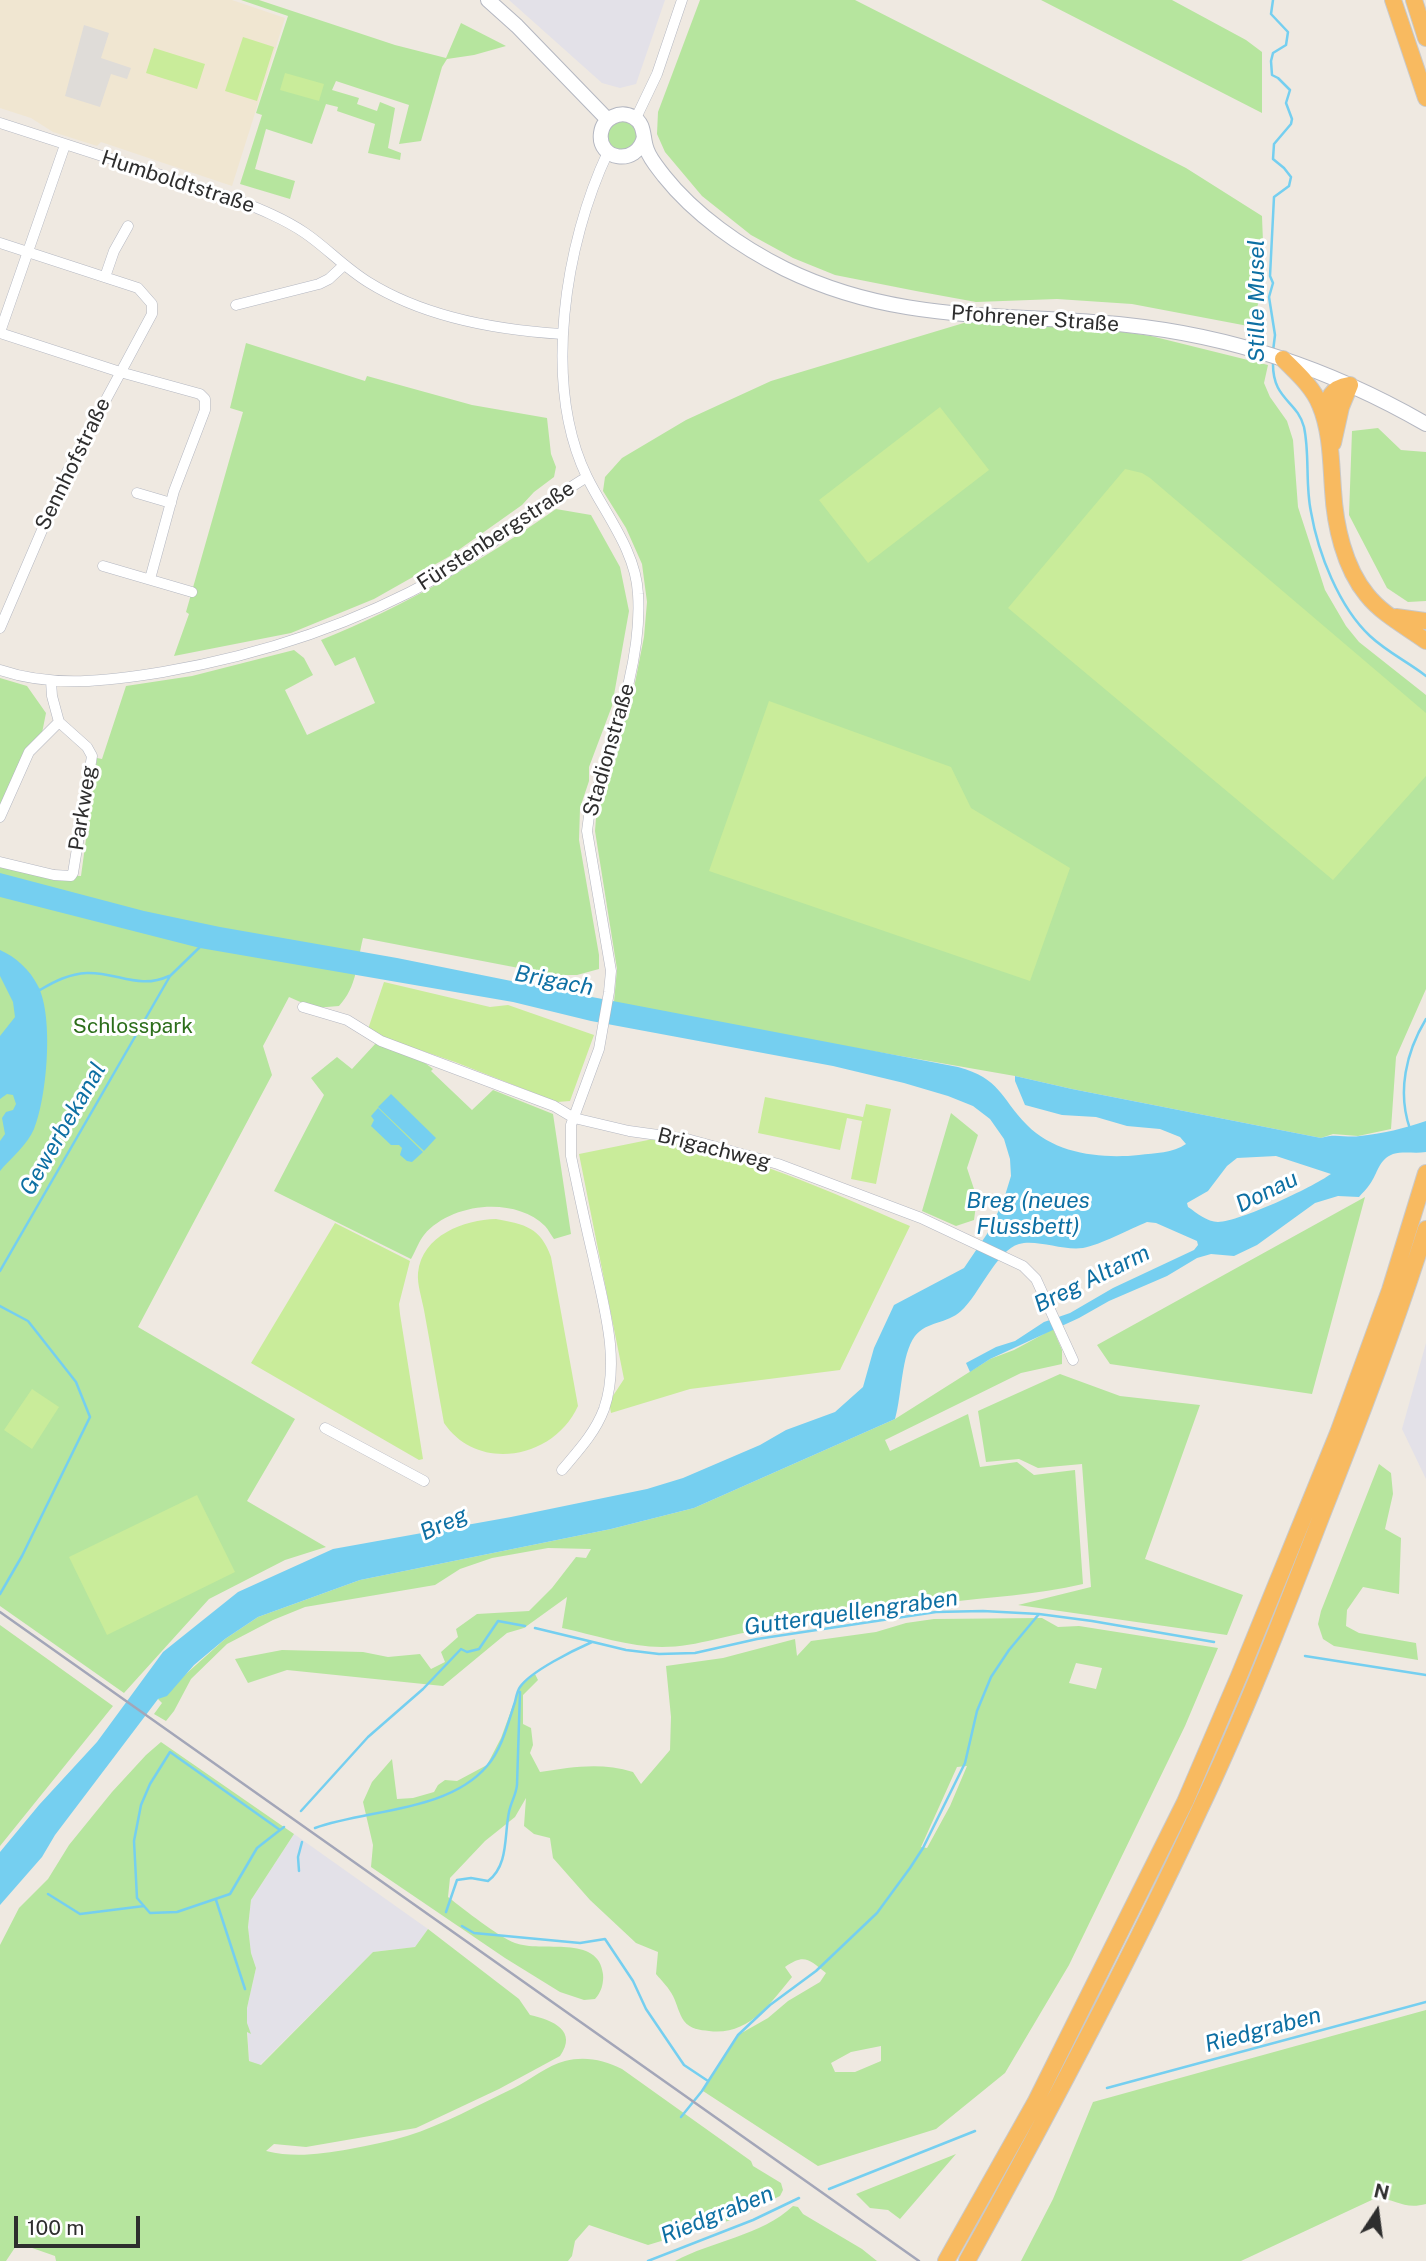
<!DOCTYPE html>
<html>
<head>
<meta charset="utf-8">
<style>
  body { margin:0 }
  #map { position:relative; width:1426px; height:2261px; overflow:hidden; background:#efe9e1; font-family:"Public Sans",sans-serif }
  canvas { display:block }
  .north { position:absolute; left:1342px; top:2177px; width:70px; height:70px; -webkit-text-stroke:5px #fff; paint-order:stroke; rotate:13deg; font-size:19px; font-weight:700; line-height:28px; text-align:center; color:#2e2e2e }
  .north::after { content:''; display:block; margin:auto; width:24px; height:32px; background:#2e2e2e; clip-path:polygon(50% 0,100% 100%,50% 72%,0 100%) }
  .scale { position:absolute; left:14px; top:2216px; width:126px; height:32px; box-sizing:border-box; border:4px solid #2e2e2e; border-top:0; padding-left:9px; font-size:21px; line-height:24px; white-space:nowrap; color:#2e2e2e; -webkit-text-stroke:5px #fff; paint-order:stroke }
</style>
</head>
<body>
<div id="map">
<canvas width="1426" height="2261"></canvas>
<div class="north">N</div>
<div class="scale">100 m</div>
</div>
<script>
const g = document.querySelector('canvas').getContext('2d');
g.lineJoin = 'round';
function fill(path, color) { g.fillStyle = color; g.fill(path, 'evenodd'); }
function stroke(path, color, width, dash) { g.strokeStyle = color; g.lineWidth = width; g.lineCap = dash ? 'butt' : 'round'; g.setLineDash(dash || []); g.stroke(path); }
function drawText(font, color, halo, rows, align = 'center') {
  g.font = font + ' "Public Sans",sans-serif'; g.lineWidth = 6; g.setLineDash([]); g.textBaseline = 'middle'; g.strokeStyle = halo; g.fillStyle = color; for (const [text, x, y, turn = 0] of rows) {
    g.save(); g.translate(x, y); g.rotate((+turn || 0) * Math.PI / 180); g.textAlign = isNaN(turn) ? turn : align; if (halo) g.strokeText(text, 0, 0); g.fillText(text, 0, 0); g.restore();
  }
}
const industrial = new Path2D(`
  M509 0H665L636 84 620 88 602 83Z
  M1426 1343V1479L1402 1429Z
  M294 1834 428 1929 415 1947 373 1952 260 2065 249 2061 247 2023V2008L256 1968 251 1953 248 1927 251 1900Z`);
const education = new Path2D(`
  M0 0H232L285 18 232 186 101 142 97 146 53 132 31 118 0 108Z`);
const green = new Path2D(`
  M241 0H259L395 45 446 58 461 23 506 46 474 55 447 59 442 67 421 141 399 144 409 105 336 81 332 90 359 98 357 104 377 111 380 102 395 108 388 148 401 153 400 160 368 153 375 124 337 111 338 107 326 104 312 144 266 129 255 169 295 181 290 199 240 184 262 115 256 113 288 16Z
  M700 0H855L1186 168 1262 216C1263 249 1268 298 1248 326L1132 304 1057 299 976 302 916 291 835 275 793 258 751 235 702 196 665 152 657 134 658 112Z
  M1041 0H1172L1246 40 1262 52V113Z
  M627 117 641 135 628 153 607 145 606 128Z
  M967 322 1110 330 1151 336 1268 365 1264 383 1270 397 1287 421 1293 440 1298 507 1325 590 1346 626 1359 642 1426 695V989L1396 1057 1391 1129 1358 1136 1333 1134 1321 1138 1072 1089 1015 1076 826 1043 614 1002 617 969 595 831 597 805 632 698 644 637 647 602 642 564 626 528 603 491 605 477 622 458 686 420 771 381Z
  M246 343 365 381 367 376 472 405 547 418 551 454 556 467 554 477 534 492 522 505 450 556 374 599 291 633 174 656 189 614 186 612 243 412 230 408Z
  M1378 428 1401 450 1426 452V601L1408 602 1387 588 1349 515 1352 431Z
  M556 509 591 515 620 567 629 611 612 706 589 767V781L580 808 579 840 599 955V969L577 975H555L363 938C357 962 357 987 339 1006L314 1008 289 997 263 1046 272 1075 138 1327 295 1419 247 1501 326 1547 285 1560 209 1599 124 1693 0 1606V862L54 875 81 876 97 758 102 759 126 686 192 676 294 650 304 658 313 675 285 690 307 735 375 703 355 657 335 666 321 640C406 606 481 561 556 509Z
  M0 678 27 686 46 713 41 738 0 817Z
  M376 1043 421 1060 433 1069 431 1071 472 1110 493 1090 553 1114 571 1234 554 1239C551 1235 548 1229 545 1226 514 1196 451 1203 424 1235 419 1241 415 1252 411 1259L274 1191 324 1095 311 1078 337 1057 352 1069Z
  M951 1113 978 1135 967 1168 977 1198 974 1220 956 1226 922 1211Z
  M1365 1197 1312 1394 1110 1364 1097 1345Z
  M1053 1329 1062 1350V1364L1021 1373 885 1440 890 1451 968 1414 980 1467 1017 1462 1034 1475 1075 1470 1083 1584C1036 1595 989 1597 941 1603 883 1610 825 1622 767 1629 731 1633 698 1647 662 1647 629 1647 595 1635 562 1628L567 1597 524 1628 507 1633 443 1686 287 1670 248 1683 235 1659 282 1650 363 1652 388 1657 420 1654 431 1669 445 1662 441 1652 458 1637 456 1629 477 1614 529 1611 552 1588 576 1557 586 1558 591 1549 548 1548 492 1558 460 1569 435 1585 305 1607 273 1620 227 1644 191 1679 174 1711 166 1721 154 1714 162 1703 158 1699 225 1639 258 1617 360 1580 611 1529 694 1508 895 1419 990 1359 1014 1350Z
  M1060 1374 1120 1396 1200 1405 1145 1559 1243 1595 1227 1635 1018 1605 1091 1587 1082 1464 1038 1468 1019 1459 986 1462 978 1411Z
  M1379 1464 1391 1473 1393 1494 1385 1529 1401 1538 1399 1594 1363 1587 1347 1610 1346 1626 1359 1633 1416 1643 1418 1660 1334 1646 1323 1639 1318 1624 1321 1611Z
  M1042 1618 1058 1627 1079 1626 1218 1648 1185 1726 1069 1965 1005 2073 936 2129 818 2166 703 2091 738 2035 768 2018 788 2001 820 1982 826 1973C809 1960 805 1953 785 1967L792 1977C770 2004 748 2036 709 2031 700 2030 690 2029 684 2021 679 2014 677 2004 673 1996 669 1988 662 1981 656 1974L658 1952 636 1943 590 1900 553 1858 550 1838 534 1834 524 1826 526 1798 515 1817 485 1841 450 1878 448 1897C465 1910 497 1936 515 1943 541 1953 599 1934 603 1974 604 1983 601 1993 595 1999L584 2000 560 1992 505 1958 371 1867 373 1845 363 1802 372 1782 392 1759 397 1799 413 1798 434 1792 438 1785 445 1780 457 1781 487 1765 501 1738 520 1686 535 1674 538 1680 523 1695V1724L531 1728 533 1745 530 1753 540 1772C572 1767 601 1762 633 1772L641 1784 670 1750 671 1717 666 1666 723 1658 795 1639 797 1656 811 1641 876 1632 906 1623 934 1619ZM1076 1663 1102 1668 1096 1689 1069 1683ZM967 1766 950 1806 927 1848 921 1847 957 1767ZM881 2046V2061L855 2072H835L831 2063 851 2052Z
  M0 1625 113 1706 0 1846Z
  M161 1742 294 1834 251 1900 248 1927 251 1953 256 1968 247 2008V2023L251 2034 247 2032 249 2061 261 2065 373 1952 415 1947 428 1929 519 1999 530 2015C553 2020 578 2031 560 2056L499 2089 416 2128 306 2147 274 2144 266 2151C295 2158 320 2154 350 2149 369 2145 388 2142 407 2136 443 2125 480 2104 514 2088 530 2080 548 2065 565 2061 585 2056 604 2060 622 2069L751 2161 753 2166 781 2183 783 2190 780 2196 731 2220 648 2245 589 2225 575 2241 572 2256 568 2261H56L55 2256 18 2243 6 2261H0V1945L19 1908 48 1879 69 1845 112 1792 146 1755Z
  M1426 2010V2204C1404 2210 1397 2199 1376 2198L1241 2261H1021L1053 2199 1093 2102Z
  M956 2154 900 2219 888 2210 870 2208 856 2194Z
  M793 2206 798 2207 803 2214 862 2249 877 2261H675C712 2241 761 2236 793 2206Z`);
const pitch = new Path2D(`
  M243 37 274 47 257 101 225 91Z
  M154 48 205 64 197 89 146 73Z
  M285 73 324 84 319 101 280 90Z
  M940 407 989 470 868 563 819 500Z
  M1125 469 1142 473 1150 478 1426 713V776L1333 880 1008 608Z
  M769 701 951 767 971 808 1070 868 1030 981 709 871Z
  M384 982 490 1007 508 1005 594 1035 570 1101 557 1102 455 1062 367 1032Z
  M765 1097 863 1117 866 1104 891 1109 876 1184 851 1179 862 1121 847 1118 840 1150 758 1133Z
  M658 1138C746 1153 828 1191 910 1226L840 1370 690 1389 611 1413 609 1402 624 1379 579 1154Z
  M496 1219C525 1224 541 1228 551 1257L578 1406C554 1459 478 1473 444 1423 437 1385 431 1348 424 1310 422 1299 417 1284 418 1273 422 1235 464 1220 496 1219Z
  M335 1223 410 1261 399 1304 400 1314 423 1459 419 1460 251 1363Z
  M32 1389 59 1407 32 1449 4 1430Z
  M197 1495 235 1572 107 1635 69 1557Z`);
const plaza = new Path2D(`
  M84 25 109 33 101 58 131 68 127 79 111 74 100 107 65 96Z`);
const water = new Path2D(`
  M0 873 144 911 220 927 397 958 571 993 958 1067C1001 1079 999 1096 1027 1125 1055 1154 1102 1159 1139 1155 1155 1153 1173 1153 1186 1144L1180 1137 1160 1129 1127 1126 1096 1117 1062 1115 1025 1105 1015 1081V1076L1072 1089 1321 1138C1335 1133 1346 1138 1360 1136 1381 1134 1406 1128 1426 1121V1152C1415 1154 1404 1151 1393 1154 1378 1160 1378 1173 1370 1184 1367 1189 1362 1193 1359 1197L1338 1196 1315 1203 1257 1245 1234 1256 1211 1254 1197 1258 1167 1276 1109 1301 1079 1318 990 1359 970 1372 966 1363 996 1347 1015 1341 1044 1322 1070 1313 1113 1288 1194 1250 1198 1245 1197 1241 1156 1223 1147 1222C1130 1229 1100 1245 1083 1248 1063 1251 1037 1239 1019 1244 997 1250 979 1295 961 1311 947 1324 927 1321 915 1336 901 1355 902 1395 895 1419L694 1508 611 1529 360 1580 258 1617 225 1639 194 1665 167 1696 158 1699 55 1835 42 1857 0 1905V1852L39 1805 97 1742 163 1652 238 1592 333 1549 511 1517 647 1489 683 1478 760 1445 786 1430 835 1412 863 1387 874 1348 894 1305 964 1268 987 1234 1003 1202 1011 1176 1010 1159 1004 1139 990 1119 973 1106 948 1096 904 1083 833 1066 591 1021 513 1002 200 948 0 897ZM1276 1156 1331 1174C1311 1188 1241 1221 1218 1222 1207 1222 1197 1213 1188 1207L1187 1203 1208 1191 1227 1166 1237 1158Z
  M0 950C16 957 30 970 38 986 54 1017 47 1098 34 1129 28 1144 10 1159 0 1171V1141L5 1134 2 1118 6 1112 13 1110 16 1104 13 1095 7 1094 0 1099V1036L15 1017 13 1002 0 976Z
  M391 1094 436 1138 424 1151 378 1107Z
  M378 1108 423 1152 412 1162 407 1161 400 1155 402 1148 399 1145H391L371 1126 374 1120 371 1116Z`);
const stream = new Path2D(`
  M1273 0 1271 14 1288 32 1286 45 1273 53 1271 61 1272 75 1278 78 1290 90 1286 103 1292 119 1291 124 1274 144 1273 159 1284 168 1291 177 1289 186 1274 197 1270 276 1273 283 1269 297 1275 335 1273 351
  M1273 362C1272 400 1297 400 1304 427 1310 455 1305 484 1311 512 1318 553 1339 607 1370 636 1387 652 1408 662 1426 676
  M38 989 40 990C55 981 69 974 87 973 117 972 139 990 169 976
  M1410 1129C1397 1092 1406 1052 1426 1019
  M0 1271 170 976 202 945
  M0 1306 28 1321 76 1382 90 1417 22 1556 0 1594
  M535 1628 626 1650 659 1654 695 1653 757 1639 936 1612 983 1611 1039 1614 1092 1621 1214 1642
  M1305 1656 1426 1675
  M301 1811 368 1737 423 1689 461 1649 467 1652 479 1649 498 1621 525 1626
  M315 1828C368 1809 448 1812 487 1766 502 1749 508 1723 515 1702 516 1698 517 1691 520 1687 531 1671 574 1650 592 1642
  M280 1830 170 1752 150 1784 141 1805 134 1841 137 1898 150 1913 177 1912 230 1894 257 1848 280 1830 284 1827
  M299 1871 298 1857 302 1842
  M48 1894 80 1914 144 1906
  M216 1900 245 1989
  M446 1912 457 1880 471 1878 488 1881C509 1865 504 1835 509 1812 511 1802 516 1795 517 1785L520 1692
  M462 1926 474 1933 580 1943 605 1939 633 1981 646 2009 684 2065 708 2081
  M1107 2088 1426 2002
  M681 2117 702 2091 738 2035 770 2005 816 1971 877 1913 910 1868 923 1848 965 1763 977 1711 991 1677 1009 1650 1039 1614
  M829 2189 975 2131
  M648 2261 753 2220 799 2198`);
const minor = new Path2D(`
  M636 118 657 74 682 0
  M0 123 232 198C257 208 283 218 305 233 327 248 345 268 368 282 424 317 497 330 562 334
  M0 243 138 288 152 304V314L67 472 0 628
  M105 277 114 251 128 226
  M236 305 319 284 329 279 343 266
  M0 332 65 145
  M0 333 120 372 200 394 205 399V410L174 491 150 579
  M137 493 171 503
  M103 566 192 592
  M0 670C53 688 108 681 163 672 261 655 355 624 442 575 493 546 537 507 587 477
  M0 817 29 752 59 722 52 696 51 681
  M0 862 54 875 71 876 73 873 92 756 87 747 59 722
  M303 1007 347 1020 381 1041 554 1106 574 1118 629 1131 687 1139 778 1164 921 1218 1023 1266 1036 1279 1073 1360
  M325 1428 424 1481
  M562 1470C578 1451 595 1433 604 1409 621 1360 603 1304 593 1256 585 1223 578 1189 571 1156V1125L599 1049 609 992 611 971 587 831 589 816C609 748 643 664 638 594 636 551 605 514 587 477 542 384 565 243 608 152`);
const secondary = new Path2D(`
  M488 0 517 26 608 120
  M644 137C637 167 597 160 601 133 603 118 620 110 633 117 646 124 642 138 647 150 650 159 658 168 664 176 695 215 741 247 785 269 900 325 1005 312 1127 325 1232 336 1334 371 1426 424`);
const trunk = new Path2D(`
  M1393 0 1426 98
  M1414 0 1426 38
  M1283 359C1297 373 1313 387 1320 405 1331 431 1331 462 1333 490 1335 525 1344 567 1367 595 1382 614 1407 627 1426 641
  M1324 416C1328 398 1330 388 1350 385
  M1333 443 1341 407 1350 385
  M1396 617 1426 621
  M946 2261 1035 2103 1185 1802 1239 1676 1338 1433 1390 1290 1426 1173
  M967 2261C1049 2113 1128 1964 1199 1811 1245 1714 1284 1613 1323 1512 1360 1419 1396 1325 1426 1229`);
const rail = new Path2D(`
  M0 1612 919 2261`);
const streetNames = [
  ["Humboldtstraße",178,182,18],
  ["Pfohrener Straße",1035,319,4],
  ["Sennhofstraße",73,464,-64],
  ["Fürstenbergstraße",496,536,-33],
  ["Stadionstraße",609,750,-74],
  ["Parkweg",83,808,-81],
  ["Brigachweg",714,1149,14]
];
const parkNames = [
  ["Schlosspark",133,1027]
];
const waterNames = [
  ["Stille Musel",1257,301,-90],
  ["Brigach",554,981,11],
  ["Gewerbekanal",63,1129,-60],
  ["Donau",1267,1192,-26],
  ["Breg (neues",1028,1201],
  ["Flussbett)",1028,1227],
  ["Breg Altarm",1092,1279,-26],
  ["Breg",444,1524,-25],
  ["Gutterquellengraben",851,1613,-8],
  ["Riedgraben",1263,2030,-15],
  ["Riedgraben",717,2215,-22]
];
fill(industrial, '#e3e1e8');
fill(education, '#f0e6d1');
fill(green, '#b6e59e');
fill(pitch, '#c9ec9a');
fill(plaza, '#dfdcd8');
fill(water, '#75cff0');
stroke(stream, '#75cff0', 2.5);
stroke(minor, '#b4b7c1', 11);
stroke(secondary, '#b4b7c1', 16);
stroke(trunk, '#c9c9c9', 18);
stroke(minor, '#fff', 10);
stroke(secondary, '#fff', 14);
stroke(trunk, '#f8ba60', 16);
stroke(rail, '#a3a6b8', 2.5);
drawText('21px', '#2e2e2e', '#fff', streetNames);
drawText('21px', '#2c6e1b', '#fff', parkNames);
drawText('italic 23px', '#0d6fa3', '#fff', waterNames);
</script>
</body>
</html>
